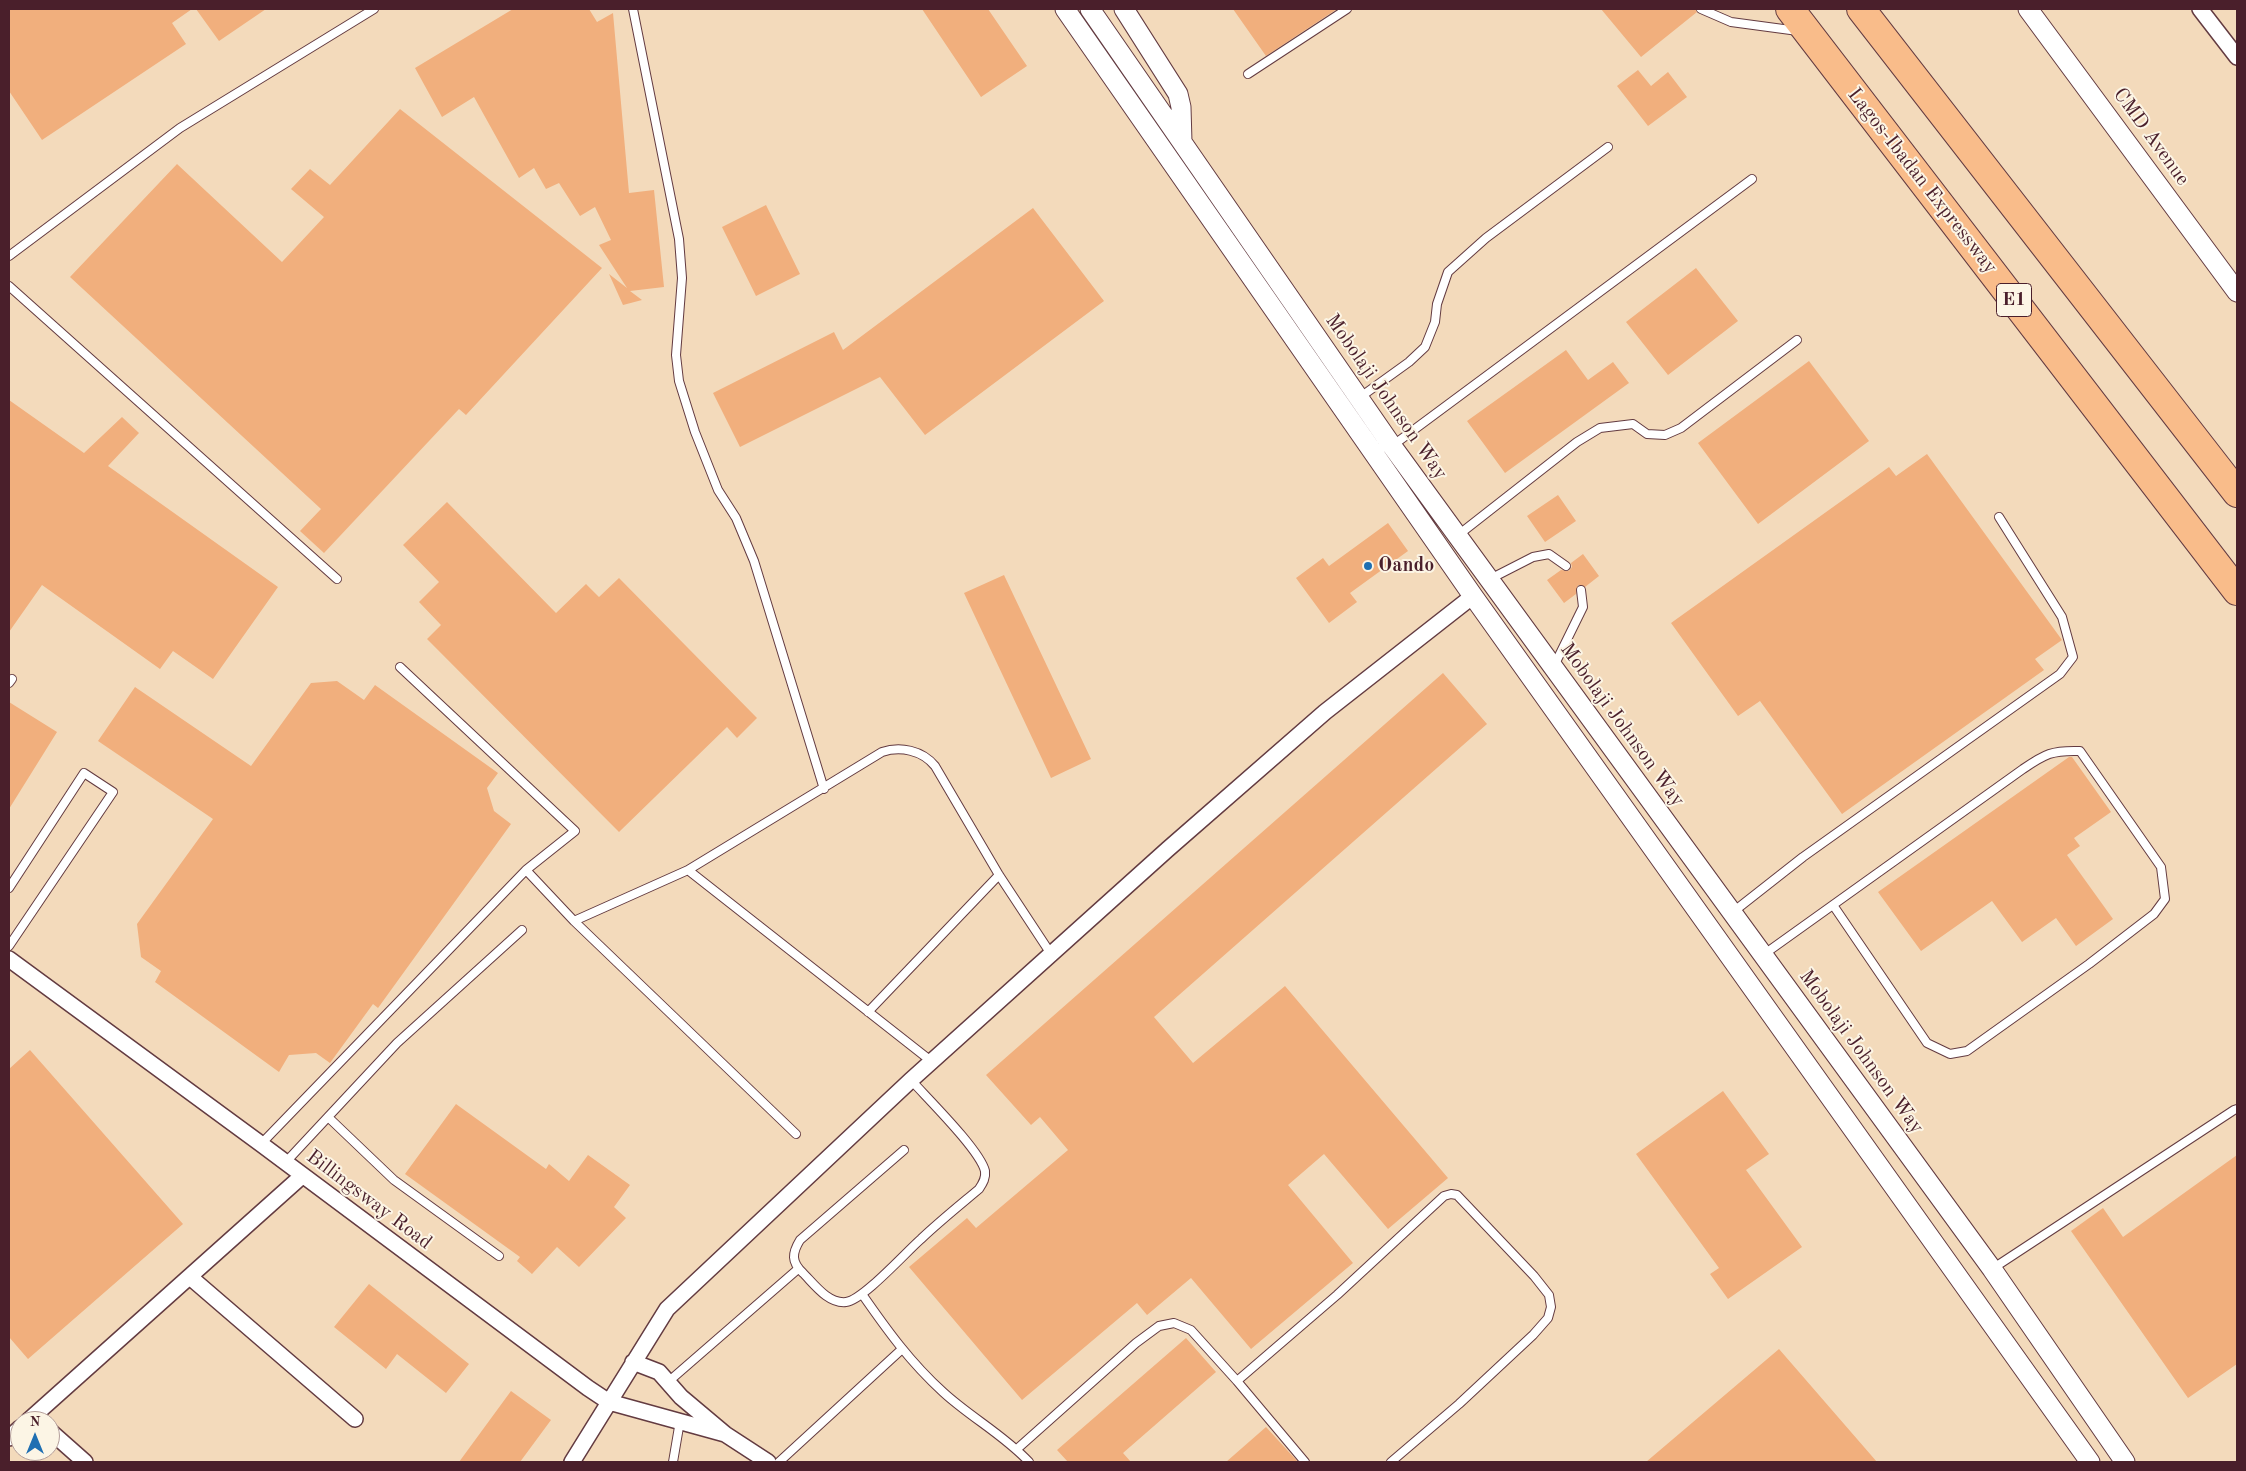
<!DOCTYPE html>
<html>
<head>
<meta charset="utf-8">
<style>
  body { margin:0 }
  #map { position:relative; width:2246px; height:1471px; overflow:hidden; background:#f3dabb; font-family:"Old Standard TT",serif }
  canvas { display:block }
  .frame { position:absolute; inset:0; border:10px solid #4a1f2b; pointer-events:none }
  .north { position:absolute; left:10px; top:1411px; width:50px; height:50px; box-sizing:border-box; background:#fcf5e5; border:1px solid #b59f9b; border-radius:50%; rotate:0deg; font-size:14px; font-weight:700; line-height:20px; text-align:center; color:#4a1f2b }
  .north::after { content:''; display:block; margin:auto; width:18px; height:22px; background:#1f6fb2; clip-path:polygon(50% 0,100% 100%,50% 72%,0 100%) }
</style>
</head>
<body>
<div id="map">
<canvas width="2246" height="1471"></canvas>
<div class="frame"></div>
<div class="north">N</div>
</div>
<script>
const g = document.querySelector('canvas').getContext('2d');
g.lineJoin = 'round';
function fill(path, color) { g.fillStyle = color; g.fill(path, 'evenodd'); }
function stroke(path, color, width, dash) { g.strokeStyle = color; g.lineWidth = width; g.lineCap = dash ? 'butt' : 'round'; g.setLineDash(dash || []); g.stroke(path); }
function drawText(font, color, halo, rows, align = 'center') {
  g.font = font + ' "Old Standard TT",serif'; g.lineWidth = 4; g.setLineDash([]); g.textBaseline = 'middle'; g.strokeStyle = halo; g.fillStyle = color; for (const [text, x, y, turn = 0] of rows) {
    g.save(); g.translate(x, y); g.rotate((+turn || 0) * Math.PI / 180); g.textAlign = isNaN(turn) ? turn : align; if (halo) g.strokeText(text, 0, 0); g.fillText(text, 0, 0); g.restore();
  }
}
const building = new Path2D(`
  M9 9H192L172 23 186 44 42 140 9 91Z
  M196 9H266L219 41Z
  M513 9H589L597 22 613 13 629 193 654 190 664 287 630 291 642 300 623 305 609 274 627 288 599 245 611 240 595 207 580 216 559 183 546 189 534 168 519 178 474 97 442 117 415 68Z
  M922 9H988L1027 66 981 97Z
  M1233 9H1337L1266 56Z
  M1601 9H1695L1697 12 1641 57Z
  M1638 70 1651 86 1668 72 1687 97 1648 126 1617 86Z
  M400 109 602 268 466 415 459 409 324 553 300 531 321 509 70 277 177 164 282 262 324 217 291 189 310 169 330 185Z
  M766 205 800 274 756 296 722 227Z
  M1033 208 1104 301 925 435 880 377 740 447 713 393 834 332 843 350Z
  M1696 268 1738 321 1668 375 1626 322Z
  M1566 350 1588 380 1613 362 1629 383 1505 473 1467 421Z
  M1809 361 1869 441 1758 524 1698 443Z
  M9 400 84 453 122 417 139 433 108 466 278 587 213 679 173 651 160 669 42 585 9 632Z
  M1927 454 2062 640 2035 659 2044 670 1842 814 1760 701 1738 716 1671 623 1889 467 1896 476Z
  M1558 495 1576 521 1545 542 1527 516Z
  M447 502 556 613 586 584 599 597 619 578 757 718 737 738 727 727 619 832 427 639 441 625 419 602 439 582 403 545Z
  M1388 523 1408 551 1350 593 1357 602 1329 623 1296 578 1323 558 1329 566Z
  M1583 554 1599 576 1585 587 1578 585 1576 594 1564 603 1547 580 1561 570 1569 571 1572 567 1571 563Z
  M1004 575 1091 759 1051 778 964 593Z
  M1443 673 1487 724 1154 1017 1193 1063 1285 986 1448 1178 1388 1229 1324 1154 1288 1185 1353 1263 1251 1349 1191 1278 1147 1315 1137 1303 1022 1400 909 1267 967 1218 976 1228 1068 1150 1040 1117 1031 1125 986 1075Z
  M337 681 364 700 375 685 498 773 487 788 494 811 511 824 378 1008 373 1004 330 1063 316 1053 289 1055 279 1072 155 982 161 971 141 957 137 924 213 819 98 741 135 687 251 766 311 683Z
  M9 702 57 732 9 809Z
  M2069 757H2072L2111 812 2074 838 2080 846 2067 855 2113 919 2076 946 2056 918 2022 942 1992 901 1921 951 1878 892Z
  M30 1050 183 1224 28 1359 9 1337V1069Z
  M1723 1091 1769 1154 1746 1170 1802 1247 1728 1299 1710 1274 1719 1268 1636 1154Z
  M456 1104 546 1169 549 1164 569 1181 588 1155 630 1185 614 1207 626 1218 579 1267 557 1247 532 1274 517 1261 520 1257 405 1174Z
  M2237 1155V1364L2188 1398 2071 1231 2103 1208 2123 1237Z
  M369 1284 469 1364 446 1393 397 1354 386 1369 334 1327Z
  M1186 1338 1216 1372 1123 1453 1131 1462H1068L1057 1450Z
  M1779 1349 1877 1462H1646Z
  M511 1391 551 1420 520 1462H459Z
  M1266 1427 1298 1462H1226Z`);
const service = new Path2D(`
  M633 9 679 239 682 278 676 355 679 381 695 432 718 490 736 518 754 561 824 789
  M1701 9 1731 22 1798 31
  M1248 74 1347 9
  M9 256 180 128 374 9
  M9 286 337 579
  M1359 398 1409 362 1425 347 1435 322 1437 304 1448 272 1486 238 1608 147
  M1392 446 1752 179
  M1457 536 1577 442 1600 428 1633 424 1647 434 1665 435 1681 428 1797 340
  M1490 579 1533 557 1549 554 1566 566
  M1554 666 1583 607 1581 590
  M400 667 575 831 526 870
  M9 683 12 679
  M9 888 84 773 113 792 9 946
  M1733 912 1803 857 2060 674 2073 657 2062 617 1999 517
  M574 921 796 1134
  M1763 955 2023 769C2045 754 2052 750 2080 751L2161 867 2165 899 2154 914 2089 964 1967 1051 1950 1054 1927 1043 1833 905
  M868 1012 999 875
  M931 1061 688 870 882 752C900 746 922 750 935 766L999 875 1051 954
  M328 1117 394 1180 499 1256
  M261 1144 526 870 574 921 688 870
  M904 1150 800 1240C792 1253 791 1262 803 1273 814 1284 828 1304 846 1302 863 1300 906 1252 921 1239 940 1221 960 1205 979 1189 983 1183 986 1178 985 1171 980 1150 927 1098 911 1080
  M285 1163 397 1043 522 930
  M1992 1269 2234 1110 2237 1109
  M862 1294C887 1330 910 1362 943 1392 970 1417 1004 1435 1029 1462
  M1237 1381 1305 1462
  M668 1382 798 1269
  M1017 1449 1136 1343 1159 1326 1174 1323 1191 1330 1237 1381 1337 1295 1444 1196 1451 1194 1457 1195 1534 1276 1549 1295 1551 1307 1548 1318 1533 1335 1459 1404 1391 1462
  M673 1462 680 1421
  M779 1462 901 1350`);
const minor = new Path2D(`
  M2200 9 2237 57
  M9 959 261 1144 588 1388 609 1402 725 1434
  M190 1277 355 1419
  M633 1362 659 1372 681 1397 725 1434 768 1462
  M28 1421 302 1176
  M50 1431 85 1462
  M9 1438 20 1428
  M572 1462 667 1309 911 1080 1168 849 1325 712 1473 596`);
const tertiary = new Path2D(`
  M1065 9 1473 596 2090 1462
  M1090 9 1392 446 1992 1269 2125 1462
  M1124 9 1178 94 1181 107 1182 142
  M2028 9 2237 292`);
const motorway = new Path2D(`
  M1790 9 2237 591
  M1861 9 2237 493`);
const markers = [
  [1368,566,5,"#1f6fb2"]
];
const shields = [
  [2014,300,35]
];
const shieldNames = [
  ["E1",2014,300]
];
const streetNames = [
  ["CMD Avenue",2151,137,54],
  ["Lagos-Ibadan Expressway",1922,181,52],
  ["Mobolaji Johnson Way",1386,397,55],
  ["Mobolaji Johnson Way",1622,725,54],
  ["Mobolaji Johnson Way",1861,1052,54],
  ["Billingsway Road",369,1200,37]
];
const poiNames = [
  ["Oando",1378,566]
];
fill(building, '#f1af7d');
stroke(service, '#633b41', 10);
stroke(minor, '#633b41', 18);
stroke(tertiary, '#633b41', 21);
stroke(motorway, '#633b41', 30);
stroke(service, '#fff', 8);
stroke(minor, '#fff', 15);
stroke(tertiary, '#fff', 19);
stroke(motorway, '#f9bc8a', 28);
for (const [x, y, r, color] of markers) { const dot = new Path2D(); dot.arc(x, y, r, 0, 2 * Math.PI); g.fillStyle = color; g.fill(dot); stroke(dot, '#fcf5e5', 2); }
for (const [x, y, w] of shields) { const box = new Path2D(); box.roundRect(x - w / 2, y - 16.5, w, 33, 4); g.fillStyle = '#fcf5e5'; g.fill(box); stroke(box, '#4a1f2b', 1); }
drawText('bold 19px', '#4a1f2b', null, shieldNames);
drawText('20px', '#4a1f2b', '#fcf5e5', streetNames);
drawText('bold 20px', '#4a1f2b', '#fcf5e5', poiNames, 'left');
</script>
</body>
</html>
